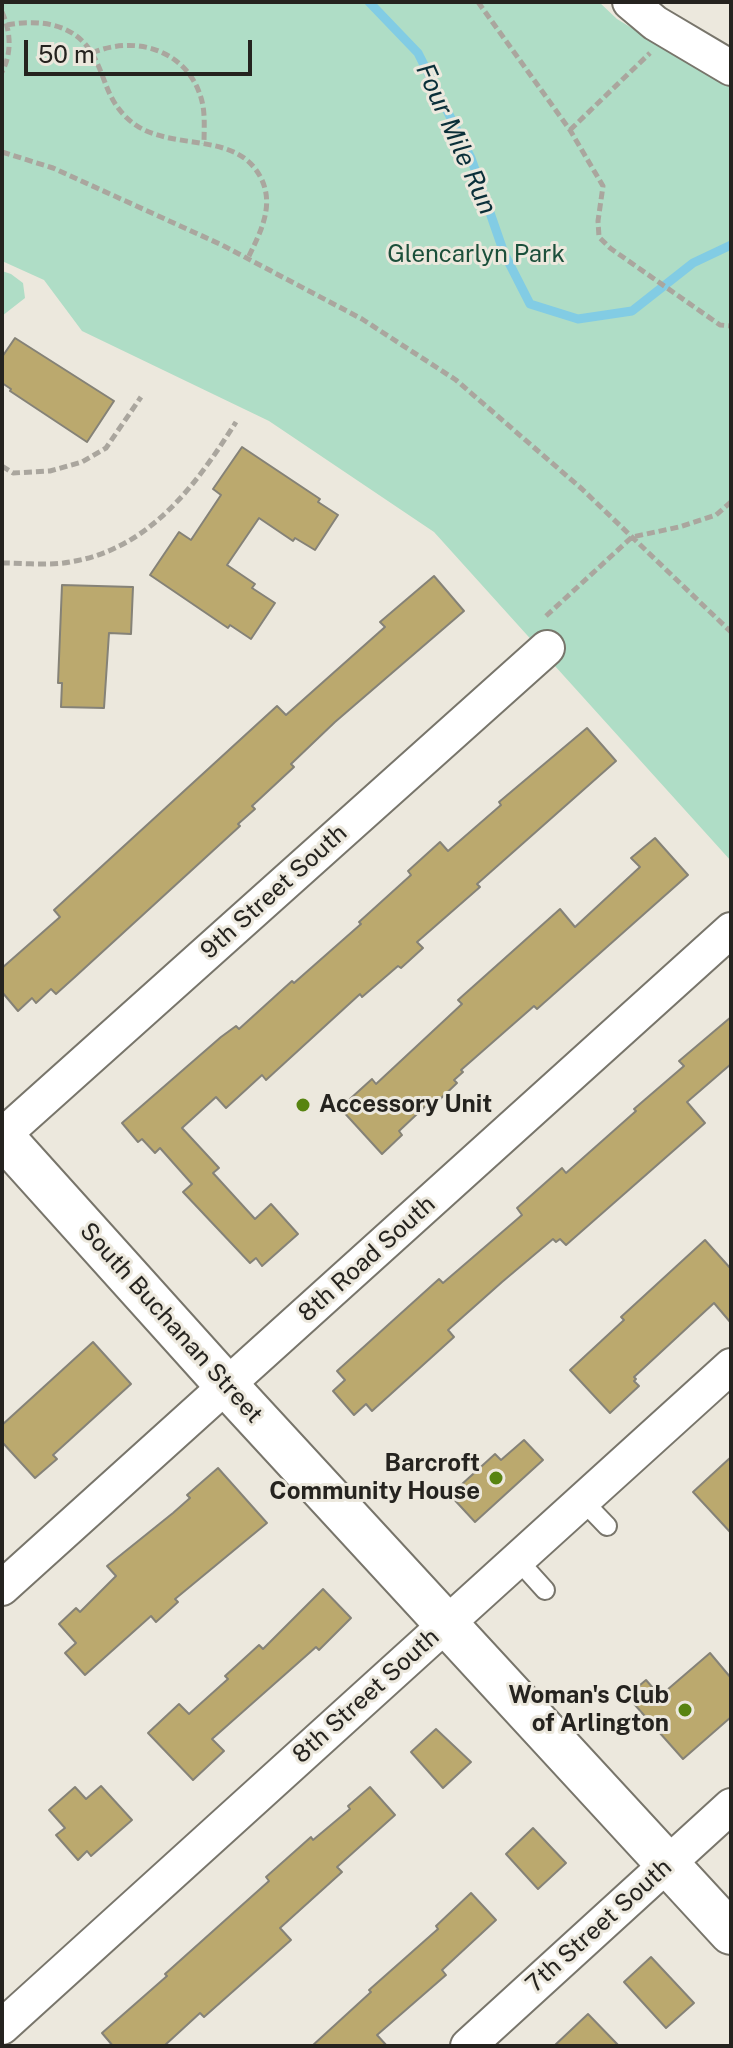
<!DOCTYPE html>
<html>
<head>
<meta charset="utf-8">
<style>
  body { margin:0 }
  #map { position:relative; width:733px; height:2048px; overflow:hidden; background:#ece8dd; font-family:"Public Sans",sans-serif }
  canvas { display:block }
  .frame { position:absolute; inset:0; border:4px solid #25231f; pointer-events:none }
  .scale { position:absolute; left:24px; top:40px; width:228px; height:36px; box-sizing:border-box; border:4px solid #25231f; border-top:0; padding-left:10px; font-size:24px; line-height:28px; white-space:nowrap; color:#25231f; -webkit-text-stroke:6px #ece8dd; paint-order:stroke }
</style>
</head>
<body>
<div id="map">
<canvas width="733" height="2048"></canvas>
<div class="frame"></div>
<div class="scale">50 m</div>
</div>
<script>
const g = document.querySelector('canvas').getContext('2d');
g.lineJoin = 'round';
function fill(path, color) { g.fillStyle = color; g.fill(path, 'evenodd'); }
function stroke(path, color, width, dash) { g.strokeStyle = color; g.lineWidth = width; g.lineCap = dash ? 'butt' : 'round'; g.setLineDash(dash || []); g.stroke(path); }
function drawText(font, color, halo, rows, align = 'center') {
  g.font = font + ' "Public Sans",sans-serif'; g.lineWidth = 6; g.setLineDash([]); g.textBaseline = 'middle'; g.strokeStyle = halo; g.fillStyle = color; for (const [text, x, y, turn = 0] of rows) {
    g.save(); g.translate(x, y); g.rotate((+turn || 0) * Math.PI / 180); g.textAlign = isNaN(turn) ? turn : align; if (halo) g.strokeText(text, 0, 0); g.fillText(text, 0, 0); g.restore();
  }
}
const green = new Path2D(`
  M2 2H599L617 19 731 88V861L434 532 269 421 82 331 44 280 2 261Z
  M2 271 11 274 23 283 25 298 2 316Z`);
const stream = new Path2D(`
  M369 2 418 53 471 158 504 253 530 304 578 319 632 311 693 263 731 245`);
const building = new Path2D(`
  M15 338 114 401 87 442 10 391 11 389 2 383V357Z
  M242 447 320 499 318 502 338 515 315 550 295 538 293 541 259 518 227 565 255 584 252 588 275 603 251 639 230 625 228 628 150 575 179 532 191 540 221 495 213 489Z
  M434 576 464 611 335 722 291 764 294 767 252 806 255 809 238 824 240 826 76 976 56 994 51 989 36 1003 32 998 18 1011 2 992V968L60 917 54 910 277 706 286 715 385 627 380 622Z
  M62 585 133 587 131 634 109 633 104 708 61 707 62 683H58Z
  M587 728 616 761 477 884 480 887 417 942 423 948 401 968 398 966 362 997 360 994 266 1080 262 1075 226 1108 216 1097 182 1128 219 1168 213 1173 255 1219 271 1204 298 1234 262 1266 256 1258 250 1263 183 1192 192 1184 160 1148 155 1153 142 1139 138 1142 122 1123 221 1037 236 1026 239 1029 292 981 294 983 361 924 359 922 411 875 408 871 440 842 448 851 501 805 499 802Z
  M655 838 688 875 537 1009 534 1006 461 1070 463 1072 454 1080 457 1083 436 1103 433 1099 399 1131 402 1135 382 1154 340 1108 372 1079 376 1084 462 1004 458 1000 560 909 575 927 640 867 631 858Z
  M731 1017V1064L687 1102 705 1123 566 1245 560 1239 556 1242 553 1239 502 1282 448 1330 454 1337 372 1411 366 1404 354 1415 333 1391 345 1380 337 1371 439 1279 443 1283 522 1215 517 1208 562 1168 566 1173 636 1111 634 1109 684 1066 679 1061Z
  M705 1240 731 1269V1323L714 1303 634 1377 636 1379 634 1381 639 1386 610 1413 570 1370 624 1320 621 1317Z
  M93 1342 131 1384 53 1455 57 1459 35 1478 2 1442V1425Z
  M524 1440 543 1460 475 1522 450 1495 495 1454 501 1460Z
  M731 1457V1533L693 1492Z
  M218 1468 267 1523 175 1599 178 1602 156 1622 151 1616 85 1675 65 1653 76 1643 59 1624 76 1608 80 1612 116 1576 107 1566 173 1513 190 1498 187 1495Z
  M323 1589 351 1618 319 1650 316 1647 212 1739 224 1751 193 1780 148 1733 179 1704 189 1714 228 1679 225 1676 259 1645 263 1649Z
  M710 1653 731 1678V1717L683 1759 627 1696 646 1680 660 1696Z
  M436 1729 471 1762 443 1788 411 1752Z
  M101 1786 132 1820 91 1856 87 1851 78 1860 56 1835 65 1828 49 1810 75 1787 86 1799Z
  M370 1787 395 1815 337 1867 342 1872 280 1928 291 1940 204 2017 200 2013 164 2046H113L102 2033 167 1976 165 1974 269 1881 266 1877 311 1837 313 1840 350 1809 348 1806Z
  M533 1828 566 1863 538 1889 506 1854Z
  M471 1893 496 1920 442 1970 446 1975 377 2035 387 2046H312L371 1992 369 1990 438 1929 436 1926Z
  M651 1957 694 2003 666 2028 624 1982Z
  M588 2014 619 2046H554Z`);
const path = new Path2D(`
  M478 2 570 130 603 186 598 221 599 237 610 248 720 325 731 326
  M2 12C11 32 12 53 2 72
  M7 25C39 19 75 23 93 55 106 78 106 98 127 118 165 155 235 127 261 178 275 206 260 233 248 258
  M92 53C139 33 193 53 203 106 205 118 204 132 204 144
  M570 130 650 53
  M2 152 53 168 222 245 362 319 456 380 582 489 731 632
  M2 466 13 473 50 471 82 462 106 448 141 397
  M2 563C24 563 49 566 70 562 150 549 196 485 236 422
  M546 616 632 537 679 527 716 515 731 502`);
const service = new Path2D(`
  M582 1500 607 1526
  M517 1559 545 1590`);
const minor = new Path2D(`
  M630 2 655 23 731 68
  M2 1136 547 648
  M2 1588 731 930
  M2 2027 731 1366
  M468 2046 731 1806`);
const tertiary = new Path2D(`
  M2 1136 227 1386 731 1933`);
const markers = [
  [303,1105,8,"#588411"],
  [496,1478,8,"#588411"],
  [685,1710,8,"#588411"]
];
const parkNames = [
  ["Glencarlyn Park",476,255]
];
const streetNames = [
  ["9th Street South",274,892,-42],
  ["8th Road South",367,1259,-42],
  ["South Buchanan Street",171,1323,48],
  ["8th Street South",366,1696,-42],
  ["7th Street South",599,1926,-42]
];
const poiNames = [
  ["Accessory Unit",319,1105,"left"],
  ["Barcroft",480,1464],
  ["Community House",480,1492],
  ["Woman's Club",669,1696],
  ["of Arlington",669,1724]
];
const waterNames = [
  ["Four Mile Run",456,139,66]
];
fill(green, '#afddc6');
stroke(stream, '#82cce4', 9);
fill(building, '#bba96e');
stroke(building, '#858277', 2);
stroke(service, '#78756b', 22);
stroke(minor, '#78756b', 38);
stroke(tertiary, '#78756b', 46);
stroke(path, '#aaa69e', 5, [8, 4]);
stroke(service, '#fff', 18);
stroke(minor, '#fff', 34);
stroke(tertiary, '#fff', 42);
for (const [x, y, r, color] of markers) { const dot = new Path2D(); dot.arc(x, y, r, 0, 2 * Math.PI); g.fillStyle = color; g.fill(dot); stroke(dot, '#ece8dd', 3); }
drawText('24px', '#1b4f3a', '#ece8dd', parkNames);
drawText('24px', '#25231f', '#ece8dd', streetNames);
drawText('bold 24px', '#25231f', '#ece8dd', poiNames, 'right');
drawText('italic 26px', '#0a2f39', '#ece8dd', waterNames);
</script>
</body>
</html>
